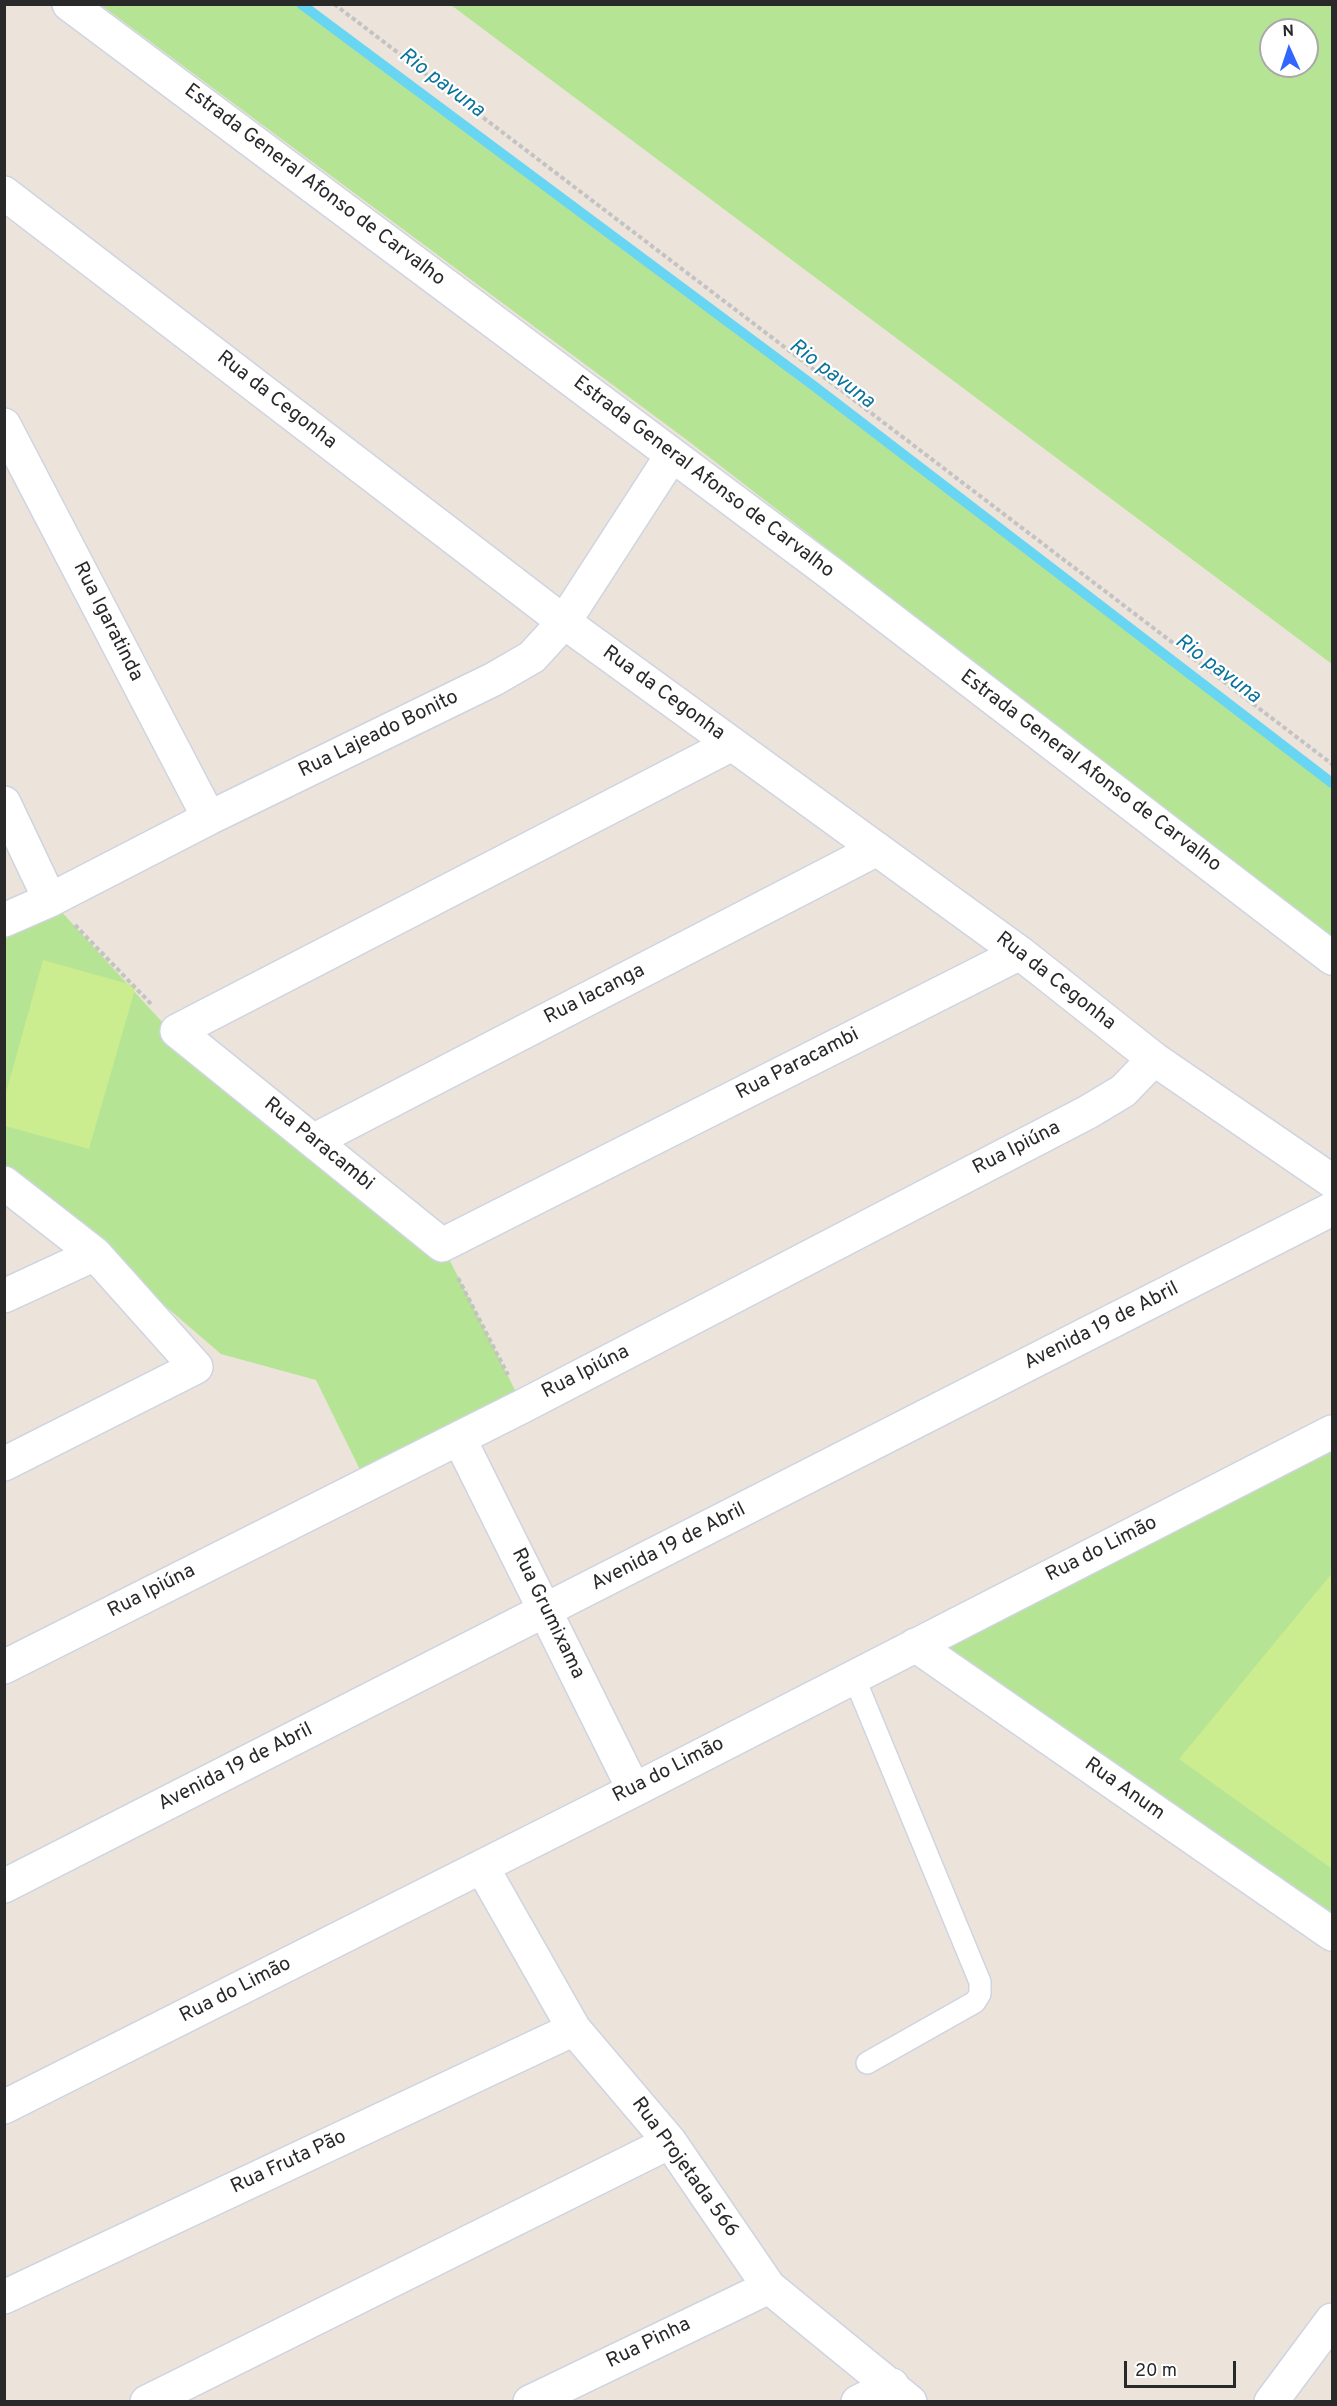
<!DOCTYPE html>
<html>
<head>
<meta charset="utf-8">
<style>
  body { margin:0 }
  #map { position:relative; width:1337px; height:2406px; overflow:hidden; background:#ece3da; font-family:Overpass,sans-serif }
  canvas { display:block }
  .frame { position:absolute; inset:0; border:6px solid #292929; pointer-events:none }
  .north { position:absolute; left:1259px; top:18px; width:60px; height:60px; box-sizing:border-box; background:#fff; border:2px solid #a9a9a9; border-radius:50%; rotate:357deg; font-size:16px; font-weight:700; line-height:24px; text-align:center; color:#292929 }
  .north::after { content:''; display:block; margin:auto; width:21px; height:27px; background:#36f; clip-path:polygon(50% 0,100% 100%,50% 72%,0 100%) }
  .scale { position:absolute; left:1124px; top:2361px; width:112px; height:27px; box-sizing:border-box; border:3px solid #292929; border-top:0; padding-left:8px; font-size:18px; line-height:21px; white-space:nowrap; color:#292929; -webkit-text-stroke:4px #fff; paint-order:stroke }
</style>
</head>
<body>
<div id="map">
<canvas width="1337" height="2406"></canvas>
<div class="frame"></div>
<div class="north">N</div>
<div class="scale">20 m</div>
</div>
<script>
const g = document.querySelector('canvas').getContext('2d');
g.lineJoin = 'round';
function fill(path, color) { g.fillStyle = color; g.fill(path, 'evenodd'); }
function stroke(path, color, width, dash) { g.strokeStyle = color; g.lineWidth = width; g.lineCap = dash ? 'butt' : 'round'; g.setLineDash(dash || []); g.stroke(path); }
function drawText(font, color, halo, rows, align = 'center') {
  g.font = font + ' Overpass,sans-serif'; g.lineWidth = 4.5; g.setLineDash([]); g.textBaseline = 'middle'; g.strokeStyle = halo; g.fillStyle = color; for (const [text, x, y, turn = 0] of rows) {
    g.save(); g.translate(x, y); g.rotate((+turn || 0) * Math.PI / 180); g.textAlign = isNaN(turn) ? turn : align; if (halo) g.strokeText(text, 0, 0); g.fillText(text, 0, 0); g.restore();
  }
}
const green = new Path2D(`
  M101 5H306L1332 782V938L687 440Z
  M451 5H1332V664ZM1271 30H1307V66H1271Z
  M59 909 173 1034 442 1245 523 1406 367 1484 316 1380 221 1354 5 1168V939Z
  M1332 1442V1923L937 1646Z`);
const pitch = new Path2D(`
  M43 960 136 986 89 1149 5 1126V1096Z
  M1332 1573V1869L1179 1759Z`);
const stream = new Path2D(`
  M301 4 814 386 1332 783`);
const path = new Path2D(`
  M334 4 1332 764
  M75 925 153 1006
  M458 1278 508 1375`);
const service = new Path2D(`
  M854 1677 980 1982V1994L975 2002 867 2063`);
const minor = new Path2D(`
  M69 4 829 572 1332 958
  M4 193 564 622 1020 953 1154 1059 1332 1181
  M4 425 209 818
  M732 744 177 1031 442 1245 1020 953
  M4 803 50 900
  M4 920 50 900 209 818 494 679 532 657 564 622 672 455
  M313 1141 877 849
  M4 1183 95 1254 196 1367 4 1464
  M4 1296 95 1254
  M459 1438 634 1790
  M915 1645 1332 1934
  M4 1667 523 1406 1088 1112 1123 1091 1154 1059
  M482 1867 574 2029 670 2142 769 2287 910 2402
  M4 1886 1332 1209
  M4 2107 634 1790 1332 1432
  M4 2297 574 2029
  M147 2402 670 2142
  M530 2402 769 2287
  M858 2402 892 2385
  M1271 2402 1332 2320`);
const streetNames = [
  ["Estrada General Afonso de Carvalho",314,186,37],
  ["Rua da Cegonha",276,401,38],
  ["Estrada General Afonso de Carvalho",703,478,37],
  ["Rua Igaratinda",107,622,63],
  ["Rua da Cegonha",663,694,36],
  ["Rua Lajeado Bonito",379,735,-26],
  ["Estrada General Afonso de Carvalho",1090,772,37],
  ["Rua da Cegonha",1055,982,38],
  ["Rua Iacanga",595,995,-27],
  ["Rua Paracambi",798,1065,-27],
  ["Rua Paracambi",318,1145,39],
  ["Rua Ipiúna",1017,1149,-27],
  ["Avenida 19 de Abril",1102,1327,-27],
  ["Rua Ipiúna",586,1373,-27],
  ["Avenida 19 de Abril",669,1548,-27],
  ["Rua do Limão",1102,1550,-27],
  ["Rua Ipiúna",152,1592,-27],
  ["Rua Grumixama",547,1614,64],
  ["Avenida 19 de Abril",236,1768,-27],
  ["Rua do Limão",669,1771,-27],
  ["Rua Anum",1124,1790,35],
  ["Rua do Limão",236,1991,-27],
  ["Rua Fruta Pão",289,2163,-25],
  ["Rua Projetada 566",684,2168,54],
  ["Rua Pinha",649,2344,-26]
];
const waterNames = [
  ["Rio pavuna",441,84,37],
  ["Rio pavuna",831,375,37],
  ["Rio pavuna",1217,670,37]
];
fill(green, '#b5e494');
fill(pitch, '#cbec8f');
stroke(stream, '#68d6f2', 10);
stroke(service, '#cfd4e2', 24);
stroke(minor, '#cfd4e2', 36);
stroke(path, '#c3c3c3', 4, [4.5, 3]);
stroke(service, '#fff', 21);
stroke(minor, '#fff', 33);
drawText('20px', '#292929', '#fff', streetNames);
drawText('italic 21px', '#09739c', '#fff', waterNames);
</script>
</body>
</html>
